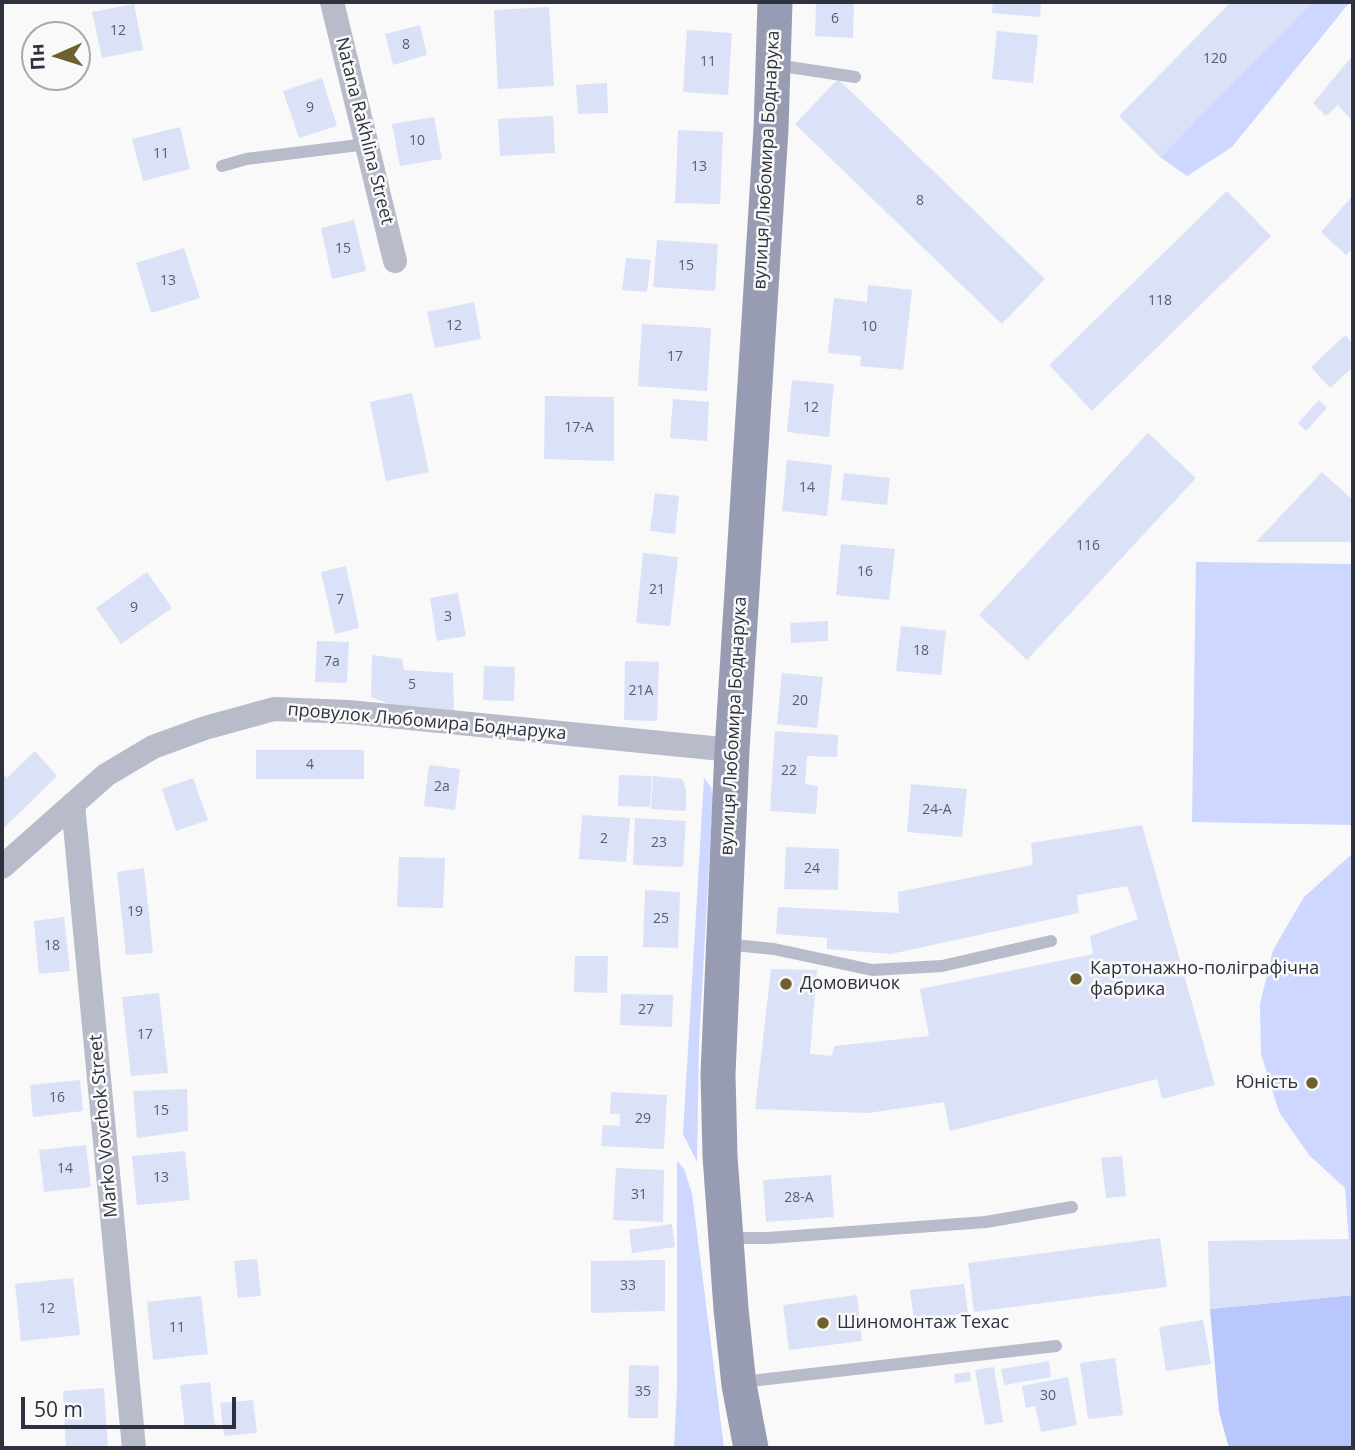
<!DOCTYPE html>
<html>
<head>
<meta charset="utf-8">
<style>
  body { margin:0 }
  #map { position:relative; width:1355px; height:1450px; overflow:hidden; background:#f9f9f9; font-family:"Open Sans",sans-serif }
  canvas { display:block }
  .frame { position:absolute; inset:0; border:4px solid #2e323f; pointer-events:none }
  .north { position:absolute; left:21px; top:21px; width:70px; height:70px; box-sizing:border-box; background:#f9f9f9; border:2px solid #a8a9af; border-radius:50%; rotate:267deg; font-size:19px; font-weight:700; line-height:28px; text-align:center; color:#2e323f }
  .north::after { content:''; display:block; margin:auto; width:24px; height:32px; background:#6f612f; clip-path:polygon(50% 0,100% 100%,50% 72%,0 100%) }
  .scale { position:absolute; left:21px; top:1397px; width:215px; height:32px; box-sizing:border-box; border:4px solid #2e323f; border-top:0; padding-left:9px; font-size:21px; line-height:24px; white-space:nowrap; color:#2e323f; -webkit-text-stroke:5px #f9f9f9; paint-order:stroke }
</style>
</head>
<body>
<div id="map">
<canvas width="1355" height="1450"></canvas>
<div class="frame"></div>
<div class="north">Пн</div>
<div class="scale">50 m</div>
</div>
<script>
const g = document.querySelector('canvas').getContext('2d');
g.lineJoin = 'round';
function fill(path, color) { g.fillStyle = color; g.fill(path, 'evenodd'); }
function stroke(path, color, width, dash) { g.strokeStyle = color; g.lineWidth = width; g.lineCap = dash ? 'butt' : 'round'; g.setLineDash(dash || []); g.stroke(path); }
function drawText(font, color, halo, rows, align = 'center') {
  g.font = font + ' "Open Sans",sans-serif'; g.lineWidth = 5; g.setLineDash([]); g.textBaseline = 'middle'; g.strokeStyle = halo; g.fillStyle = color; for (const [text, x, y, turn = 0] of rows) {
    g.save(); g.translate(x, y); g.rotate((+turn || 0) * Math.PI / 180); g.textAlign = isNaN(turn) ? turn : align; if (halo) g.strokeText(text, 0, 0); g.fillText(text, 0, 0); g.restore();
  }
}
const green = new Path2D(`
  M1312 2H1350L1232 147 1187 176 1160 157Z
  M1196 562 1353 564V825L1192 822Z
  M704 778 711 787 713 798 699 1043 697 1162 683 1134Z
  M1353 853V1295L1345 1188 1309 1155 1279 1112 1261 1054 1260 1004 1273 950 1304 897Z
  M677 1161 684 1169 692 1193 724 1448H674L677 1389Z`);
const forest = new Path2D(`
  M1352 1295 1353 1448H1229L1219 1412 1210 1309Z`);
const building = new Path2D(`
  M816 2H854L853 38 815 36Z
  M993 2H1041L1040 17 992 13Z
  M1231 2H1312L1160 157 1119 116Z
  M134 4 143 50 102 58 92 12Z
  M549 7 554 86 498 89 494 10Z
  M420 25 427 55 393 65 385 34Z
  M687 30 732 33 728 95 683 92Z
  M997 31 1038 35 1033 83 992 79Z
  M1353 55V122L1338 105 1326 116 1313 103Z
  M322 78 337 126 299 138 283 91Z
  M838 79 1045 279 1002 324 795 124Z
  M607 83 608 113 578 114 576 85Z
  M553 116 555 153 500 156 498 119Z
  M434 117 442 159 400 166 392 124Z
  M180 127 190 169 143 181 132 139Z
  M678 130 723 132 720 204 675 203Z
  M1227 191 1271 236 1092 411 1049 365Z
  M1353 195V248L1346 255 1321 232Z
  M354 220 366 271 332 279 321 228Z
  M657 240 718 244 715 291 653 287Z
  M184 248 200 298 151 313 136 263Z
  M626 258 651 260 647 292 622 290Z
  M868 285 912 290 903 370 860 366 861 356 828 353 834 298 867 302Z
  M474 302 481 339 435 348 427 312Z
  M642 324 711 328 707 391 638 386Z
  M1345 335 1353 344V367L1330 388 1311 367Z
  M792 380 834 384 829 437 787 432Z
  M412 393 429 472 386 481 370 402Z
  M545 396 614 397V461L544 459Z
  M673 399 709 402 707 441 670 438Z
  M1319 400 1327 408 1306 431 1298 423Z
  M1148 433 1196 478 1027 660 979 615Z
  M787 460 832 465 827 516 782 511Z
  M1322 472 1353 500V542H1256Z
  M844 473 890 478 887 505 841 500Z
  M655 493 679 496 675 534 650 531Z
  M841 544 895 549 889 600 836 595Z
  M643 553 678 557 670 626 636 623Z
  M346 566 359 628 335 634 321 572Z
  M147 572 172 608 121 644 96 608Z
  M458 593 466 636 437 641 430 598Z
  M828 621V641L791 643 790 623Z
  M901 626 946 631 941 675 896 671Z
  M317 641 349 642 347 683 315 682Z
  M372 655 402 659 404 670 453 673 454 712 396 706 371 697Z
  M625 661 659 662 657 721 624 720Z
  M484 666 515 667 514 701 483 700Z
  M782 673 823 677 817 728 777 724Z
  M775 731 838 735 837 757 807 756 805 784 818 786 816 814 770 811Z
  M256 750H364V779H256Z
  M35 751 57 776 2 830V772L7 778Z
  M429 765 460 769 455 810 424 806Z
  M619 775 652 776 650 807 618 806Z
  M653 776 682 779 686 789V811L651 809Z
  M193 778 208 820 176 831 162 789Z
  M911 784 967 789 962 837 907 832Z
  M582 815 630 818 626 862 579 859Z
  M635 818 686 821 683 867 633 865Z
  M1142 825 1215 1085 1162 1099 1157 1079 950 1131 944 1102 868 1113 755 1109 771 969 817 970 810 1054 832 1056 834 1046 929 1036 920 989 1093 954 1090 936 1138 919 1127 886 1077 895 1079 913 891 954 827 949V938L776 934 778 907 899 913 898 892 1033 865 1031 843Z
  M786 847 839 849 838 890 784 889Z
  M399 857 445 858 443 908 397 907Z
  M144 868 153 953 126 955 117 872Z
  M645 890 680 892 678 948 643 947Z
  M64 917 70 971 39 974 34 921Z
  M575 956H608L607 993 574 992Z
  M159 993 168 1073 131 1076 122 997Z
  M621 994 673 995 672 1027 620 1025Z
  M80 1080 83 1111 33 1117 30 1085Z
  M187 1089 188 1131 137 1138 133 1091Z
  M611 1092 667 1095 664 1149 601 1146 603 1125 620 1126V1114H610Z
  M86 1145 91 1187 44 1192 39 1150Z
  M185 1151 190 1200 137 1205 132 1156Z
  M1122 1156 1126 1196 1106 1198 1101 1158Z
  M616 1168 664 1170 663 1222 613 1220Z
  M831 1175 834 1217 766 1222 763 1180Z
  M672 1224 675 1247 632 1253 629 1230Z
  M1160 1238 1167 1287 974 1312 968 1263Z
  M1351 1239 1352 1295 1210 1309 1208 1241Z
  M257 1259 261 1296 238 1298 234 1261Z
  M665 1260V1311L591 1313V1261Z
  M73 1278 80 1335 21 1341 15 1284Z
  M964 1284 968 1313 914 1320 910 1290Z
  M857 1295 862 1341 789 1350 783 1305Z
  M201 1296 208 1354 153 1360 147 1302Z
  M1203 1320 1211 1364 1166 1371 1159 1327Z
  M1115 1358 1123 1415 1088 1419 1080 1363Z
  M1049 1361 1051 1377 1004 1385 1001 1369Z
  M629 1365 659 1366 658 1418H628Z
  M994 1367 1003 1422 985 1425 975 1370Z
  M970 1372 971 1381 955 1383 954 1374Z
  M1068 1377 1077 1425 1041 1432 1035 1406 1026 1408 1022 1386Z
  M210 1382 215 1426 185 1429 180 1385Z
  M104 1388 108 1448H66L63 1391Z
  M253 1400 257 1433 224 1436 220 1403Z`);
const lane = new Path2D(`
  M776 65 855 77
  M222 166 246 159 367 144
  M724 944 774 949 872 970 942 966 1051 941
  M730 1238H768L986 1222 1072 1207
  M740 1385 759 1380 1056 1346`);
const street = new Path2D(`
  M332 2 395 261
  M73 804 134 1448
  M2 867 106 775 153 747 205 728 274 709 349 712 732 750`);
const secondary = new Path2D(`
  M751 1448 739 1385 731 1309 720 1156 718 1074 732 750 771 129 775 2`);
const markers = [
  [1076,979,7,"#6f612f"],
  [786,984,7,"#6f612f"],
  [1312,1083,7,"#6f612f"],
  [823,1323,7,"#6f612f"]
];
const numberNames = [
  ["6",835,19],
  ["12",118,31],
  ["8",406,45],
  ["120",1215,59],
  ["11",708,62],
  ["9",310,108],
  ["10",417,141],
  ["11",161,154],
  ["13",699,167],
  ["8",920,201],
  ["15",343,249],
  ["15",686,266],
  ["13",168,281],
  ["118",1160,301],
  ["12",454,326],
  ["10",869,327],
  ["17",675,357],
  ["12",811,408],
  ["17-А",579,428],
  ["14",807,488],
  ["116",1088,546],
  ["16",865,572],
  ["21",657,590],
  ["7",340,600],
  ["9",134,608],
  ["3",448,617],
  ["18",921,651],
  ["7а",332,662],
  ["5",412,685],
  ["21А",641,691],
  ["20",800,701],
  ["4",310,765],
  ["22",789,771],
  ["2а",442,787],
  ["24-А",937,810],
  ["2",604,839],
  ["23",659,843],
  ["24",812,869],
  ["19",135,912],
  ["25",661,919],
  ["18",52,946],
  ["27",646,1010],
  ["17",145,1035],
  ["16",57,1098],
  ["15",161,1111],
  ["29",643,1119],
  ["14",65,1169],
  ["13",161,1178],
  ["31",639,1195],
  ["28-А",799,1198],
  ["33",628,1286],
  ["12",47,1309],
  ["11",177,1328],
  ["35",643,1392],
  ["30",1048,1396]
];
const streetNames = [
  ["Natana Rakhlina Street",364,131,76],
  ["вулиця Любомира Боднарука",767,160,-87],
  ["провулок Любомира Боднарука",427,722,5],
  ["вулиця Любомира Боднарука",734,726,-87],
  ["Marko Vovchok Street",104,1126,-95]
];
const poiNames = [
  ["Картонажно-поліграфічна",1090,969],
  ["фабрика",1090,990],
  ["Домовичок",800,984],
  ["Юність",1298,1083,"right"],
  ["Шиномонтаж Техас",837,1323]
];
fill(green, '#cdd7ff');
fill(forest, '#bac7fc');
fill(building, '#dbe1f7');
stroke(lane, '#b7bbca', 12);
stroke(street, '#b7bbca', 24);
stroke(secondary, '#979cb2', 35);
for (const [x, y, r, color] of markers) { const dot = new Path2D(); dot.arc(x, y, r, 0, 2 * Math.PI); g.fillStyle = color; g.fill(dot); stroke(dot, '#f9f9f9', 2.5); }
drawText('14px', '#595e6d', null, numberNames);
drawText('18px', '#2e323f', '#f9f9f9', streetNames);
drawText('18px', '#2e323f', '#f9f9f9', poiNames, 'left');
</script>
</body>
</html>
